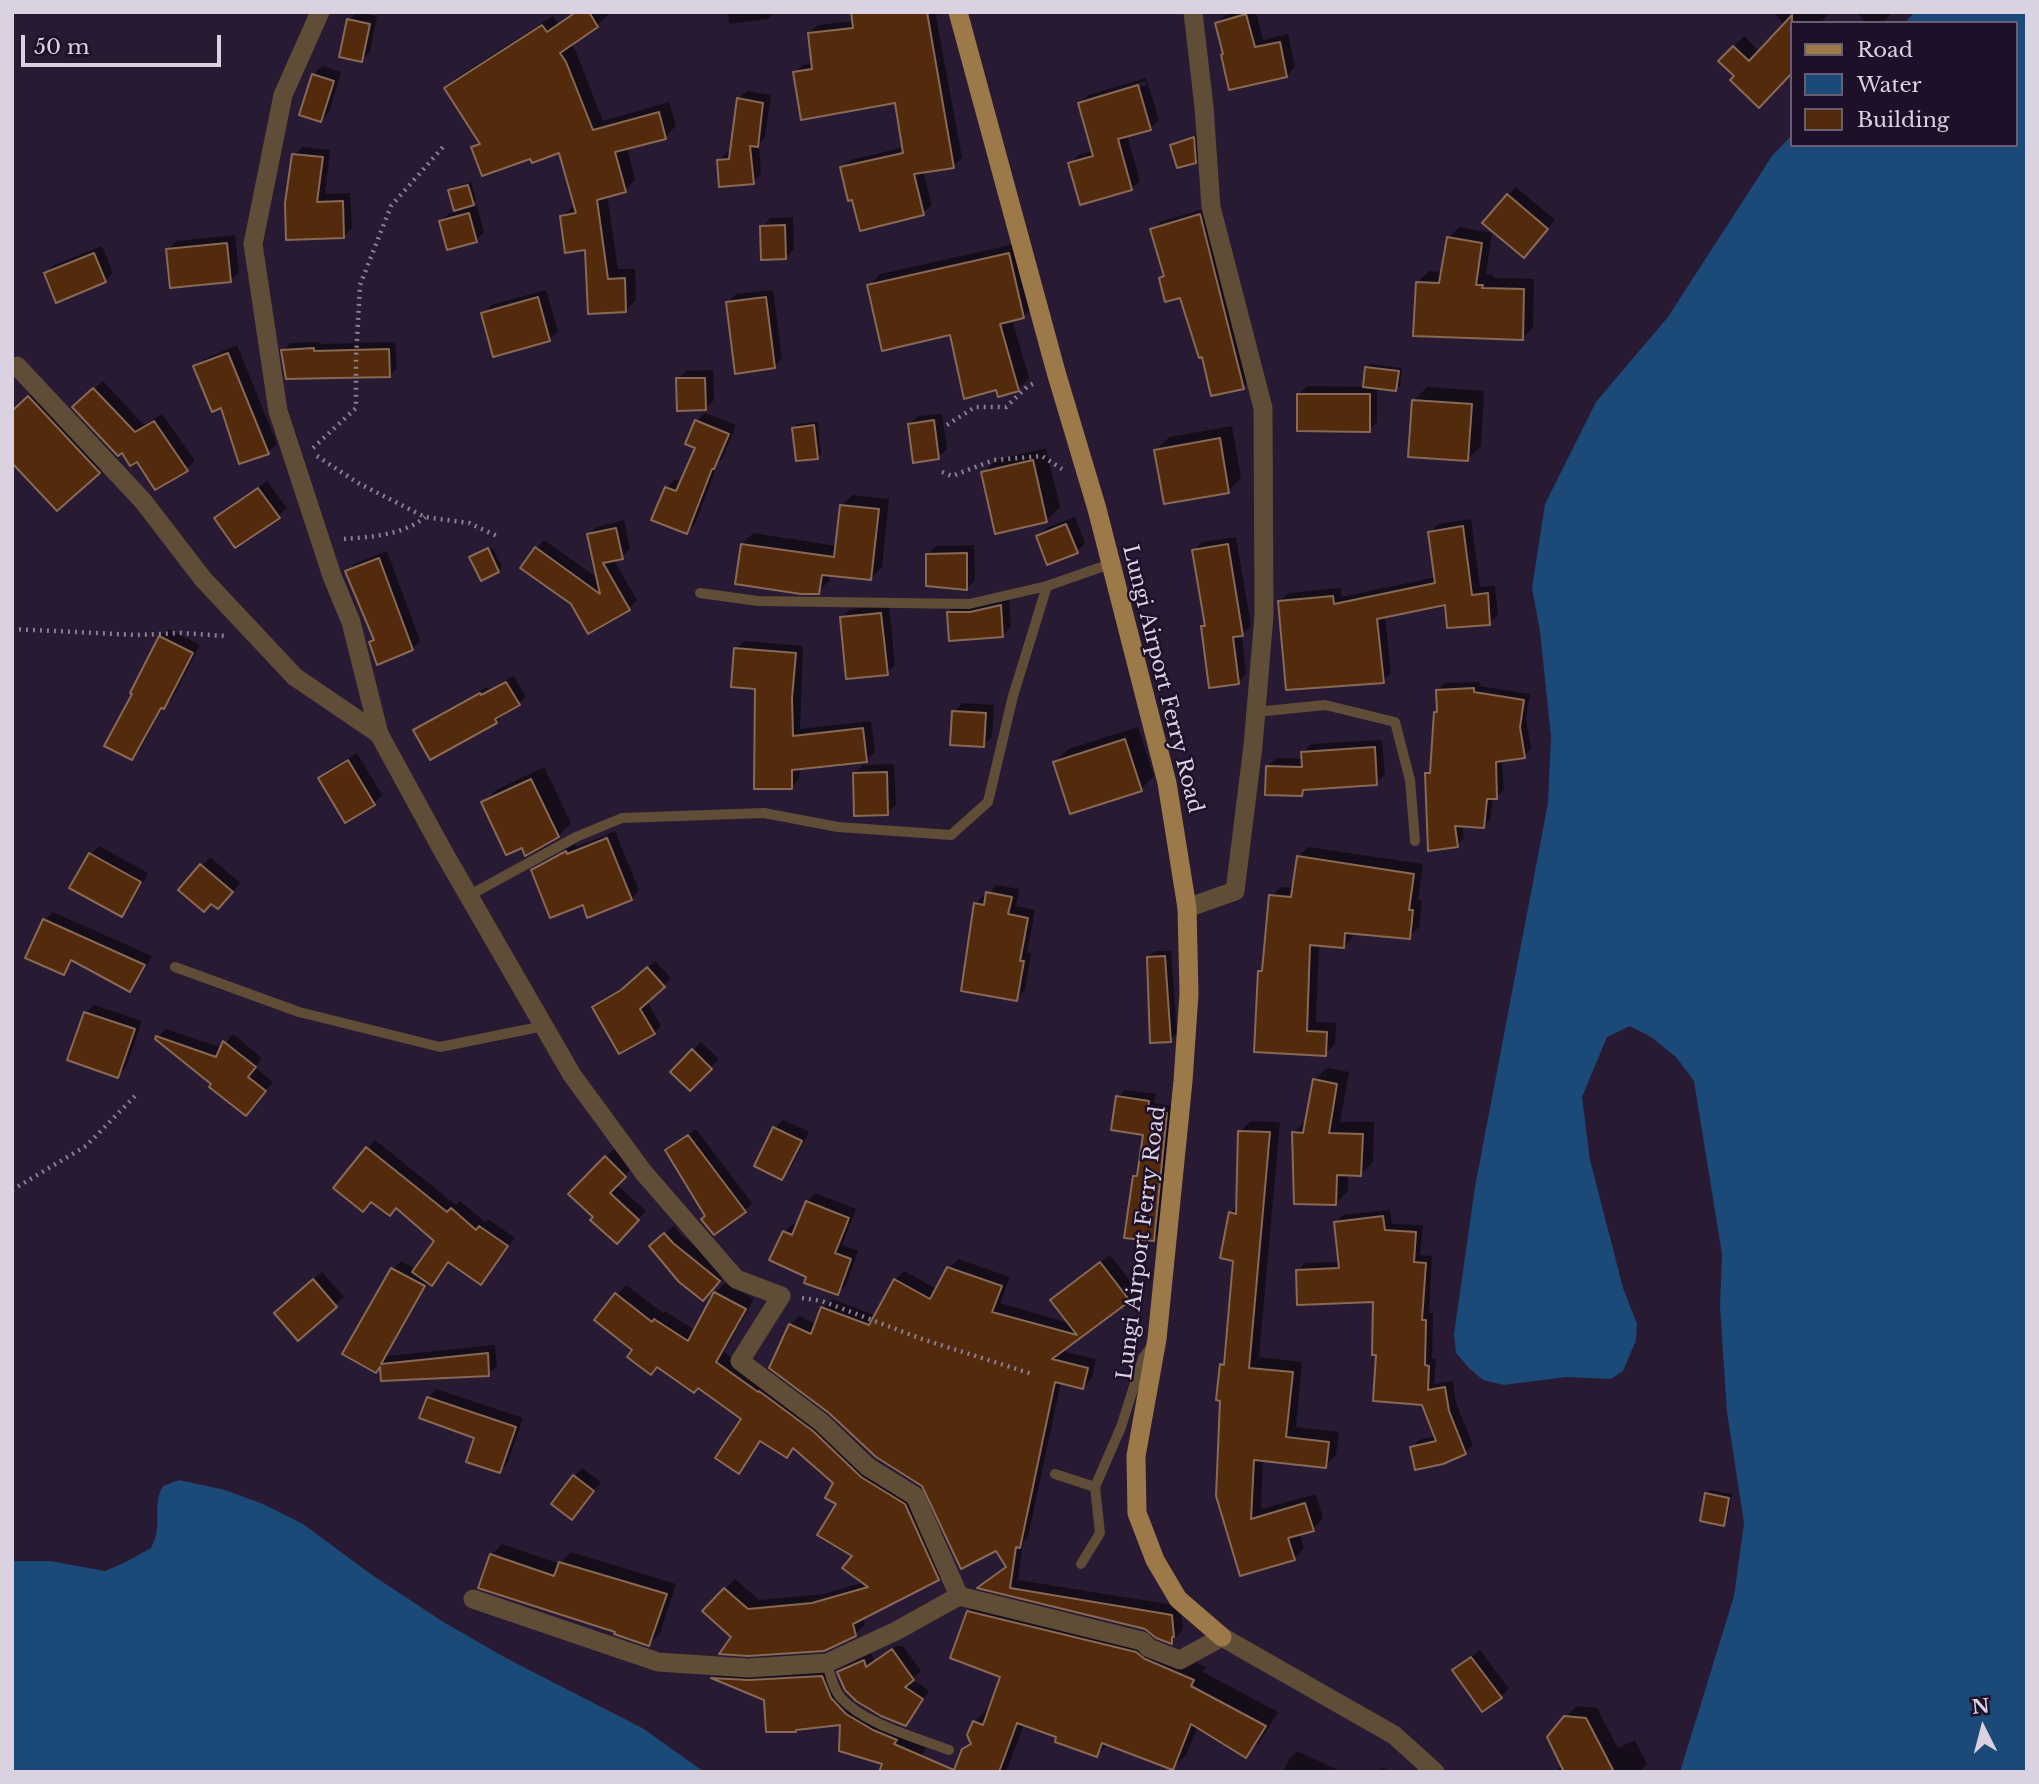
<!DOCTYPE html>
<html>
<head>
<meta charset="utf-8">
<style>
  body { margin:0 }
  #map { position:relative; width:2039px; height:1784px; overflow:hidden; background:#281a32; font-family:"Libre Baskerville",serif }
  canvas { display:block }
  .frame { position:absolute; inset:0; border:14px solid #dad1e1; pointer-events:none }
  .legend { position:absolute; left:1790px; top:21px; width:228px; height:126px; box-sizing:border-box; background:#1e1028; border:2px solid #695d72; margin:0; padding:9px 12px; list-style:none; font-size:21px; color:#dad1e1 }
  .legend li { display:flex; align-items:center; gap:14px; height:35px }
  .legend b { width:35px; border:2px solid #695d72 }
  .north { position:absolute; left:1948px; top:1693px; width:70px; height:70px; -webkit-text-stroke:5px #1e1028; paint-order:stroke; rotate:354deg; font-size:19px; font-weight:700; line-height:28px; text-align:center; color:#dad1e1 }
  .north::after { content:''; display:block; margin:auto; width:24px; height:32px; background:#dad1e1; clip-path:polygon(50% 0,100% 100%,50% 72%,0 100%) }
  .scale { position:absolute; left:21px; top:35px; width:200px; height:32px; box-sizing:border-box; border:4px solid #dad1e1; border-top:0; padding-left:9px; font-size:21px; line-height:24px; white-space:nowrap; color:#dad1e1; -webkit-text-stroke:5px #1e1028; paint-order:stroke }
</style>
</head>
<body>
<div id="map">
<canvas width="2039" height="1784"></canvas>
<div class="frame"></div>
<ul class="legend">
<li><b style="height:9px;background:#9d794a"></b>Road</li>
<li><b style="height:19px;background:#1b4a78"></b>Water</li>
<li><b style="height:19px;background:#532a0b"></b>Building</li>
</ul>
<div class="north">N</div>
<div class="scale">50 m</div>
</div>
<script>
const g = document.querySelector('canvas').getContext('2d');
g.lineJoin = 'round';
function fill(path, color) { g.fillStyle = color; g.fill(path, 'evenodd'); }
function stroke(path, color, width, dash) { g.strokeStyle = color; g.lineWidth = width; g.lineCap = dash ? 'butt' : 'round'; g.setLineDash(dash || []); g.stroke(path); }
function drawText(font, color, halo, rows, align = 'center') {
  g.font = font + ' "Libre Baskerville",serif'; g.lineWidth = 5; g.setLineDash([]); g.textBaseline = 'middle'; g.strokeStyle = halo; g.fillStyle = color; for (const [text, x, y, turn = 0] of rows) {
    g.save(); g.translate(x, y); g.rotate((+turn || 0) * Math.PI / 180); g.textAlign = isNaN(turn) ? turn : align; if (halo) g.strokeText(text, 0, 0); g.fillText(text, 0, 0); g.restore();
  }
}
const water = new Path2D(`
  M1915 12H2027V1772H1680L1734 1596 1744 1523 1727 1412 1720 1306 1722 1254 1694 1081 1676 1057 1651 1037 1630 1026 1607 1037 1582 1097 1590 1160 1623 1288 1637 1324 1636 1340 1623 1371 1611 1379 1566 1377 1504 1385 1483 1380 1470 1369 1456 1353 1454 1334 1475 1187 1548 803 1551 737 1540 631 1532 588 1545 504 1596 402 1668 317 1772 156 1792 135V145H2016V23H1904Z
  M179 1480 225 1490 263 1504 303 1524 372 1575 445 1623 506 1658 644 1729 704 1772H12V1561H50L105 1571 126 1562 151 1548C164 1525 151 1506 163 1486Z`);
const shadow = new Path2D(`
  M356 12 377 16 370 52 361 60 349 20Z
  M574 12H606L608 15 597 25 571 43 576 52 603 121 669 102 676 126 665 137 627 147 635 180 625 190 607 195 618 269H635L636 300 626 310 586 248 562 216 575 205 560 150 531 157 473 148 480 141 446 88 456 78 553 16 558 23Z
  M728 12H775L768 19 729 24Z
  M853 12H940L936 16 962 158 953 166 923 171 932 205 923 213 842 168 851 160 904 147 897 101 795 73 803 65 813 63 809 33 818 25 854 21Z
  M1235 12H1256L1263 40 1288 34 1295 67 1287 76 1225 53 1217 23 1225 15Z
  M1773 12H1831L1820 23H1792V48L1786 53 1792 59V71L1759 105 1737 76 1720 61 1744 36 1760 52 1785 26Z
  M1856 12H1893L1882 23H1866Z
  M322 66 341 72 329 112 321 120 313 75Z
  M1146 78 1159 120 1150 128 1127 135 1140 181 1131 189 1070 164 1078 155 1093 151 1080 104 1088 95ZM1146 81 1147 85 1087 102V99Z
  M747 91 771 95 765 137 759 144 761 174 753 183 719 161 727 152H732L738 99Z
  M1197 135 1199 158 1195 161 1172 145 1175 142Z
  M302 147 330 150 325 194 350 193 352 228 344 236 288 238 294 155Z
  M471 182 476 200 469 208 477 206 484 232 476 240 441 222 449 213 456 212 450 191 454 187Z
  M1516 187 1555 220 1536 243 1508 195Z
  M1207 208 1251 379 1243 387 1203 355 1181 296 1160 278 1165 274 1152 230 1160 222Z
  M793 217 794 249 786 257 762 227 770 218Z
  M1459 227 1492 233 1486 274 1493 275V278L1534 279 1533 327 1523 338 1418 282 1429 271 1443 272 1448 238Z
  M235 235 239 272 231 280 168 250 176 241Z
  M1020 243 1034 306 1023 317 1012 319 1029 378 1018 389 997 388 951 333 869 286 880 274Z
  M102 246 113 273 105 281 46 274 54 265Z
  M546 290 558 331 549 339 483 314 491 305Z
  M773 290 782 358 774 367 728 303 736 294Z
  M320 342V344L395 342 397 368 390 375 283 351 290 343Z
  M237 345 277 444 268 452 240 462 222 406 195 367 204 359Z
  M1370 364 1402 368 1400 386 1396 389 1377 387V422L1369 430 1299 394 1307 386 1365 387 1366 368Z
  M713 370 714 400 705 409 678 379 686 371Z
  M103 381 144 425 162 414 195 461 186 469 138 460 122 450 75 407Z
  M1427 387 1484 391 1481 446 1468 459 1414 400Z
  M37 389 106 464 57 509 12 413Z
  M705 413 736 425 722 459 718 463 695 524 687 532 666 488 675 479 682 482 697 447 696 421Z
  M942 414 947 449 938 457 909 424 918 416Z
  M818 422 821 454 818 457 793 428 797 424Z
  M1232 426 1241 478 1228 491 1156 450 1169 437Z
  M1046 448 1060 507 1047 520 983 473 996 460Z
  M267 481 287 508 278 516 216 518Z
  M853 495 889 499 882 567 871 578 830 574 829 581 818 592 742 544 753 533 837 546 842 505Z
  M1075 517 1085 543 1077 551 1038 536 1046 528Z
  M1471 519 1480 587 1495 586 1498 615 1489 623 1447 603 1385 616 1391 673 1383 681 1280 601 1288 593 1341 588V597L1436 577 1430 533 1438 524Z
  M624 520 630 549 622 557 613 559 637 600 629 608 589 631 536 549 544 540 599 579 589 535 597 527Z
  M1236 537 1251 626 1242 635 1246 674 1238 683 1203 627 1206 624 1194 550 1202 542Z
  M974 545 975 580 967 588 927 555 936 546Z
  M493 548 502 567 498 571 473 557Z
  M387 551 420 641 412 649 371 643 375 639 347 572 356 563Z
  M1009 598 1011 627 1002 636 949 612 957 604Z
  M889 605 895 665 887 673 842 618 850 609Z
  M169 629 200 645 172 699 163 708 140 750 132 758 135 693 160 637Z
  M744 641 803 646 800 729 871 721 875 752 867 760 800 768 799 779 791 787 757 687 736 649Z
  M514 676 526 697 496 722 416 731 423 723 487 687 489 689Z
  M1480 682V686L1530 694 1526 719 1531 749 1524 756 1502 760 1504 790 1496 797H1493L1490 820 1483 827 1462 825 1464 838 1457 846 1427 774 1432 768 1436 713 1438 710V690L1445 683Z
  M962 703 994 705 992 737 983 745 954 712Z
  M1138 727 1154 776 1141 789 1055 762 1068 749Z
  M1382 740 1385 774 1376 783 1308 788 1301 795 1268 766 1276 758 1304 759 1303 753 1311 744Z
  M357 753 382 795 374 803 345 820 320 778 328 770Z
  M894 764 896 805 887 813 854 774 863 765Z
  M544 767 571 823 558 836 523 845 483 803 496 790Z
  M615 831 639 890 631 899 584 903 533 871 542 862 575 844 576 847 604 836 629 897H632L607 834Z
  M99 846 148 873 130 906 121 915 72 887 91 854Z
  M1308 847 1423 864 1418 900 1422 901 1419 927 1409 937 1353 932V937L1343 947 1319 944 1316 1022 1336 1023 1335 1044 1325 1054 1260 972 1264 968 1271 896 1281 887 1294 888 1298 857Z
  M210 857 240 883 226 899 212 902 180 890Z
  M996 885 1019 889 1016 906 1035 910 1027 953H1031L1025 990 1016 999 976 904 984 895 987 896Z
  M53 912 152 956 138 981 130 989 74 960 63 973 45 920Z
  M1155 951H1171L1177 1034 1170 1040 1148 958Z
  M655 961 671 978 647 1001 661 1026 654 1033 594 1007 601 1000 631 983Z
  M94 1005 142 1021 126 1067 118 1076 85 1013Z
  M166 1029 222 1048 233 1034 262 1058 255 1067 273 1082 254 1105 214 1083 157 1038Z
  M701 1042 719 1059 690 1089 672 1072Z
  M1327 1068 1349 1072 1340 1122H1374L1373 1162 1361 1174H1348V1191L1336 1203 1293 1133 1306 1121 1314 1080Z
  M1125 1090 1156 1094 1154 1103 1174 1106 1161 1232 1154 1239 1134 1177 1139 1172 1145 1133 1118 1097Z
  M783 1120 809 1132 790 1169 782 1178 775 1128Z
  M1251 1121 1280 1122 1259 1357 1302 1362 1296 1427 1339 1432 1336 1455 1325 1466 1263 1459 1261 1509 1316 1494 1323 1518 1313 1529 1300 1533 1304 1548 1294 1559 1241 1574 1222 1365 1227 1360 1235 1260 1230 1213 1238 1205 1240 1132Z
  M696 1129 752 1203 745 1210 707 1215 667 1151Z
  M375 1140 456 1205 460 1201 485 1222 488 1219 515 1238 480 1283 450 1261 440 1276 432 1284 429 1282 387 1356 495 1345 497 1366 488 1374 382 1379 381 1364 377 1368 393 1270 401 1261 416 1269 436 1240 397 1206 335 1188Z
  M614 1149 633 1167 616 1184 646 1211 617 1242 571 1194Z
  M815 1193 856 1209 842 1245 858 1251 846 1285 837 1293 808 1276 784 1232 793 1224 797 1226 807 1202Z
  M1390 1210 1392 1224 1423 1225 1420 1255 1432 1256 1429 1313H1433L1432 1358 1436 1359 1434 1384 1453 1381 1456 1403 1473 1445 1465 1453 1412 1448 1419 1440 1436 1436 1423 1403 1378 1354 1375 1300 1297 1271 1305 1263 1340 1262 1336 1223 1343 1215Z
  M674 1226 681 1235 727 1271 712 1291 659 1238Z
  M1110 1255 1138 1291 1061 1351 1096 1359 1092 1378 1083 1387 1061 1382 1028 1537 1023 1542 1018 1580 1180 1606 1183 1627 1180 1633 1171 1642 1146 1628 981 1587 1007 1566 997 1549 923 1485 790 1325 799 1316 816 1324 823 1308 832 1299 876 1316 895 1280 904 1271 937 1289 949 1268 958 1259 1010 1277 1000 1303 1069 1323 1052 1300Z
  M322 1272 344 1297 299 1338 284 1305Z
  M725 1283 754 1299 724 1352 915 1495 947 1569 938 1579 863 1617 865 1625 855 1634 734 1636 705 1611 735 1579 759 1600 823 1594 865 1582 839 1503 836 1482 795 1447 786 1456 762 1440 748 1462 739 1471 743 1418 699 1386 634 1350 617 1295 626 1285 663 1313 665 1311 696 1331 715 1293Z
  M436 1389 523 1418 508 1462 500 1471 476 1437 428 1398Z
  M582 1468 601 1482 580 1509 574 1476Z
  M1710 1490 1732 1494 1727 1520 1723 1524 1706 1494Z
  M502 1544 560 1564 571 1552 676 1584 660 1633 649 1644 617 1631 491 1555Z
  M982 1598 1158 1646 1206 1667 1203 1672 1278 1712 1259 1743 1245 1756 1198 1726 1186 1755 1173 1768 1109 1743 1097 1755 1059 1736 1024 1724 1006 1772H955L963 1750 972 1742 974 1722 988 1708 990 1709 1002 1676 969 1612Z
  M896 1646H903L921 1671 912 1679 929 1691 913 1716 905 1724 839 1672 847 1665 871 1653 874 1662Z
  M1480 1650 1509 1689 1500 1697 1454 1670Z
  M830 1669 839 1691 853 1706 926 1747 915 1772 885 1762 842 1723 766 1699 714 1677 721 1671Z
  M1577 1706 1597 1708 1618 1748 1635 1740 1647 1764 1642 1769 1643 1772 1556 1771 1562 1765 1565 1717Z
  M1297 1751 1336 1769 1335 1772H1283L1289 1759Z
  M1382 1767 1392 1772H1377Z`);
const building = new Path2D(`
  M576 12H589L598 27 560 53 566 62 593 130 659 112 666 139 615 152 626 192 597 200 608 279 625 278 626 312 588 314 585 250 565 253 560 216 576 213 559 153 532 163 530 159 482 176 471 147 480 144 444 88 542 25 547 32Z
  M851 12H927L954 168 914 174 924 215 860 231 852 200 848 201 840 167 903 153 895 103 801 120 793 72 812 69 808 33 853 28Z
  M1246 14 1255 47 1280 42 1287 77 1229 90 1221 55 1223 54 1215 23Z
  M1792 15V73L1759 108 1730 80 1734 76 1718 61 1733 46 1749 61Z
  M347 19 370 24 362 62 339 57Z
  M312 74 334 81 321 122 299 115Z
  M1138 85 1151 130 1118 139 1132 190 1080 205 1068 163 1093 156 1078 103Z
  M737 98 763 103 758 147 750 146 754 184 719 187 717 160 729 159Z
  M1194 137 1196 163 1177 168 1170 145Z
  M292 154 323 157 317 202 343 201 344 238 286 240 285 203Z
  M468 185 474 205 454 211 448 190Z
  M1507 194 1548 229 1524 258 1482 223Z
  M469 213 477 242 447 250 439 221Z
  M1200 214 1244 389 1211 396 1202 357 1199 358 1180 298 1165 302 1159 278 1164 276 1150 229Z
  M785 225 786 259 761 260 760 226Z
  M1447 237 1482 243 1476 285H1483L1482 288 1524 289 1523 340 1413 336 1416 282 1439 283Z
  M227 243 231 282 170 288 166 249Z
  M94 253 106 282 56 303 44 273Z
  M1009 253 1024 318 1000 324 1019 391 998 397 996 390 964 399 950 335 882 351 867 285Z
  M538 297 550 341 493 357 481 313Z
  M766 297 775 368 735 374 726 302Z
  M314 348V351L389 349 390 377 286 379 281 350Z
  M228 353 269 454 239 464 221 408 212 412 193 366Z
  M1365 367 1399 371 1396 391 1363 387Z
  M676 378H705L706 410 677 411Z
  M93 388 135 432 154 421 188 471 155 490 137 462 130 466 122 453 118 456 72 407Z
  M1297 394H1370V432L1297 431Z
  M28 396 100 473 57 511 12 463V411Z
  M1412 400 1472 404 1468 461 1408 457Z
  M695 420 729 434 714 469H712L687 534 651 520 665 487 676 491 695 448 685 444Z
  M934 420 939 459 913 463 908 424Z
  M814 425 818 459 796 461 792 428Z
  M1220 438 1229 493 1164 504 1154 450Z
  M1033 460 1047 522 995 534 981 472Z
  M258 488 280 518 235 548 214 518Z
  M840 505 879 509 871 580 822 575 819 594H801L735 584 741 544 834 557Z
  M1066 524 1078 553 1047 565 1036 536Z
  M1463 526 1472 595 1488 593 1490 625 1447 628 1445 605 1377 619 1384 683 1286 690 1278 601 1333 596 1334 604 1435 583 1428 532Z
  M616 528 623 559 603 563 630 610 588 634 571 604 520 568 535 547 600 594 587 534Z
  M1228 544 1243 636 1233 637 1239 684 1209 688 1201 626H1205L1192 550Z
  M488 548 499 572 481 581 469 557Z
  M967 553V590L926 586V554Z
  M379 558 413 650 377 665 369 642 374 640 345 571Z
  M1001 605 1003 637 949 641 947 612H970Z
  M881 613 888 675 846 679 840 617Z
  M159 636 193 653 164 709 161 708 132 760 104 746 132 694 130 693Z
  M734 648 796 653 792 698 793 736 863 728 867 762 792 770V789H754L755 689 731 687Z
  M506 682 520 705 495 719 497 723 430 760 413 730 480 693 481 695Z
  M1474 688V692L1524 700 1520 727 1525 758 1496 762 1497 799H1487L1484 828 1455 826 1458 847 1428 851 1425 773H1430L1434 712H1437L1436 690Z
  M952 711 986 713 984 747 950 745Z
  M1125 739 1142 791 1070 814 1053 762Z
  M1375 747 1377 785 1303 790 1302 796 1265 795 1266 766 1302 767 1301 752Z
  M348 760 375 805 345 823 318 778Z
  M887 772 888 815 854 816 853 773Z
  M531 779 559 837 525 856 522 848 506 855 481 802Z
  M607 838 632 900 587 918 583 905 550 918 531 870 566 851 567 854Z
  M89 853 141 882 122 917 69 888Z
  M1297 856 1414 874 1409 910H1413L1410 939 1345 933 1344 948 1310 945 1307 1031 1327 1032 1326 1056 1254 1052 1258 971H1262L1269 895 1291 897Z
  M200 864 233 892 218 909 211 904 204 912 178 890Z
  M986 892 1012 897 1008 914 1028 918 1020 961H1024L1017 1001 961 991 974 903 984 905Z
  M43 919 145 965 130 992 71 960 64 975 25 958Z
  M1165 956 1171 1042 1150 1043 1147 957Z
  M647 967 665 987 640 1009 655 1034 619 1054 592 1007 621 990Z
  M84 1012 135 1029 118 1078 67 1060Z
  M156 1036 216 1057 223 1041 256 1067 248 1077 266 1091 246 1116 209 1087 211 1084 155 1039Z
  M692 1049 712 1069 690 1091 670 1072Z
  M1313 1079 1337 1084 1329 1133 1363 1134 1361 1176 1337 1175 1336 1205 1294 1204 1292 1132 1303 1133Z
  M1116 1096 1149 1101 1148 1110 1167 1113 1154 1241 1124 1238 1133 1176H1137L1143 1135 1111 1130Z
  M773 1127 802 1141 782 1180 754 1166Z
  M1238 1131 1270 1132 1249 1368 1293 1372 1286 1437 1329 1442 1326 1468 1254 1460 1251 1519 1305 1503 1314 1531 1288 1538 1295 1560 1240 1576 1216 1496 1220 1401 1216 1400 1220 1364 1224 1365 1233 1261 1220 1258 1229 1212 1236 1214Z
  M688 1135 746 1212 714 1235 701 1219 705 1216 665 1150Z
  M366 1147 447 1212 451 1208 476 1230 479 1226 508 1246 481 1285 448 1262 432 1286 412 1272 434 1241 396 1208 390 1216 371 1202 363 1212 333 1188Z
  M605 1156 626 1177 610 1193 639 1220 617 1244 590 1220 593 1217 568 1194Z
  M806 1201 849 1218 835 1253 851 1259 838 1295 804 1283 806 1277 769 1260 783 1231 792 1235Z
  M1383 1216 1385 1230 1416 1232 1414 1262 1426 1263 1422 1320H1426L1425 1365 1429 1366 1428 1390 1445 1387 1449 1411 1466 1454 1443 1464 1415 1470 1410 1447 1436 1441 1422 1405 1373 1401 1376 1355H1372L1373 1302 1297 1305 1296 1270 1339 1268 1334 1222Z
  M664 1233 673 1243 720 1281 703 1301 679 1282 649 1246Z
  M1100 1262 1130 1301 1052 1359 1088 1368 1083 1389 1055 1382 1020 1548 1016 1547 1010 1588 1172 1615 1174 1637H1172V1644L1156 1638 1145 1629 977 1588 1006 1567 996 1551 961 1569 922 1486 876 1457 829 1413 769 1368 789 1324 811 1334 821 1307 869 1325 894 1279 930 1299 947 1267 1002 1286 992 1312 1077 1335 1050 1300Z
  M391 1268 425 1286 381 1364 488 1353 489 1376 381 1381 380 1367 376 1373 342 1354Z
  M313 1279 337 1307 298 1341 274 1313Z
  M714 1292 746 1309 716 1362 758 1392 759 1391 813 1431 861 1477 905 1504 939 1580 853 1624 856 1636 824 1651 748 1656 719 1654 731 1637 702 1611 724 1588 748 1609 812 1603 868 1587 842 1568 852 1556 817 1535 836 1504 825 1498 833 1483 793 1448 787 1458 760 1441 739 1474 715 1458 741 1419 698 1388 694 1393 657 1367 651 1375 627 1357 632 1350 594 1320 615 1293 652 1322 654 1319 688 1341Z
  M427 1397 516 1427 500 1473 466 1462 474 1438 419 1418Z
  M573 1475 594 1491 572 1520 551 1504Z
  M1705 1493 1729 1498 1724 1526 1700 1521Z
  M490 1554 554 1576 559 1562 667 1594 649 1646 614 1634 615 1632 478 1588Z
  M967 1611 1136 1652 1145 1659 1194 1680 1191 1686 1266 1726 1246 1758 1191 1724 1173 1770 1102 1743 1097 1757 1055 1742 1056 1737 1017 1723 999 1772H879L882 1764 839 1751 840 1725 796 1730V1732H766L764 1700 711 1678 749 1680 822 1676 831 1698 846 1714 873 1730 897 1740 894 1744 954 1770 962 1749 971 1744 967 1735 973 1721 983 1725 1000 1677 950 1658Z
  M892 1649 914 1680 905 1687 923 1699 906 1726 881 1716 856 1701 845 1690 837 1672 864 1660 866 1667Z
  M1471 1657 1502 1698 1482 1712 1452 1670Z
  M1564 1716 1586 1718 1614 1772H1564L1547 1737Z`);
const path = new Path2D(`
  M947 425 975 407H1006L1028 386 1037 382
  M313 448 356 408V358L360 285 391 206 443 147
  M317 456 358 483 425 517 469 523 499 537
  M942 472 952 476 994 460 1042 456 1062 469
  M344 539C370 537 404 535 425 517
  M12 629 137 635 181 633 226 636
  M12 1190 86 1146 138 1093
  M802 1298 822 1301 922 1339 1032 1374`);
const service = new Path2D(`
  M700 593 758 601 969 604 1047 586
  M1256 712 1325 705 1395 722 1410 780 1415 841
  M468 896 576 837 622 818 764 813 838 827 951 835 988 802 1013 696 1047 586 1110 564
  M175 967 299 1012 440 1047 544 1026
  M1055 1474 1095 1487
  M1081 1564 1100 1533 1095 1487 1121 1427 1143 1358 1151 1347
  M827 1663C830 1674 833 1689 841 1698 864 1724 918 1738 949 1750`);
const minor = new Path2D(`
  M320 12 283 95 253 244 278 411 332 576 351 622 379 734
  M17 366 143 501 203 579 295 677 379 734 444 853 572 1075 644 1173 736 1279 781 1296 740 1361 821 1422 868 1467 915 1496 959 1596 1142 1641 1149 1648 1180 1660 1222 1637 1394 1735 1435 1772
  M1187 908 1235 891 1253 746 1264 616 1263 408 1211 207 1204 107 1193 12
  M473 1599 658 1662 748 1668 827 1663 896 1631 959 1596`);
const primary = new Path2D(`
  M958 12 1056 372 1097 509 1167 783 1187 908 1189 994 1183 1081 1157 1339 1136 1456 1137 1513 1155 1560 1178 1599 1222 1637`);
const streetNames = [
  ["Lungi Airport Ferry Road",1162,679,76],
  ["Lungi Airport Ferry Road",1142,1243,-83]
];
fill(water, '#1b4a78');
fill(shadow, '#0007');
fill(building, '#532a0b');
stroke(building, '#876956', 2);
stroke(path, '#897e92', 4.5, [2, 5]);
stroke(service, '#5f4d37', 10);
stroke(minor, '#5f4d37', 19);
stroke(primary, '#9d794a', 19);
drawText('21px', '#dad1e1', '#1e1028', streetNames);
</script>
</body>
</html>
